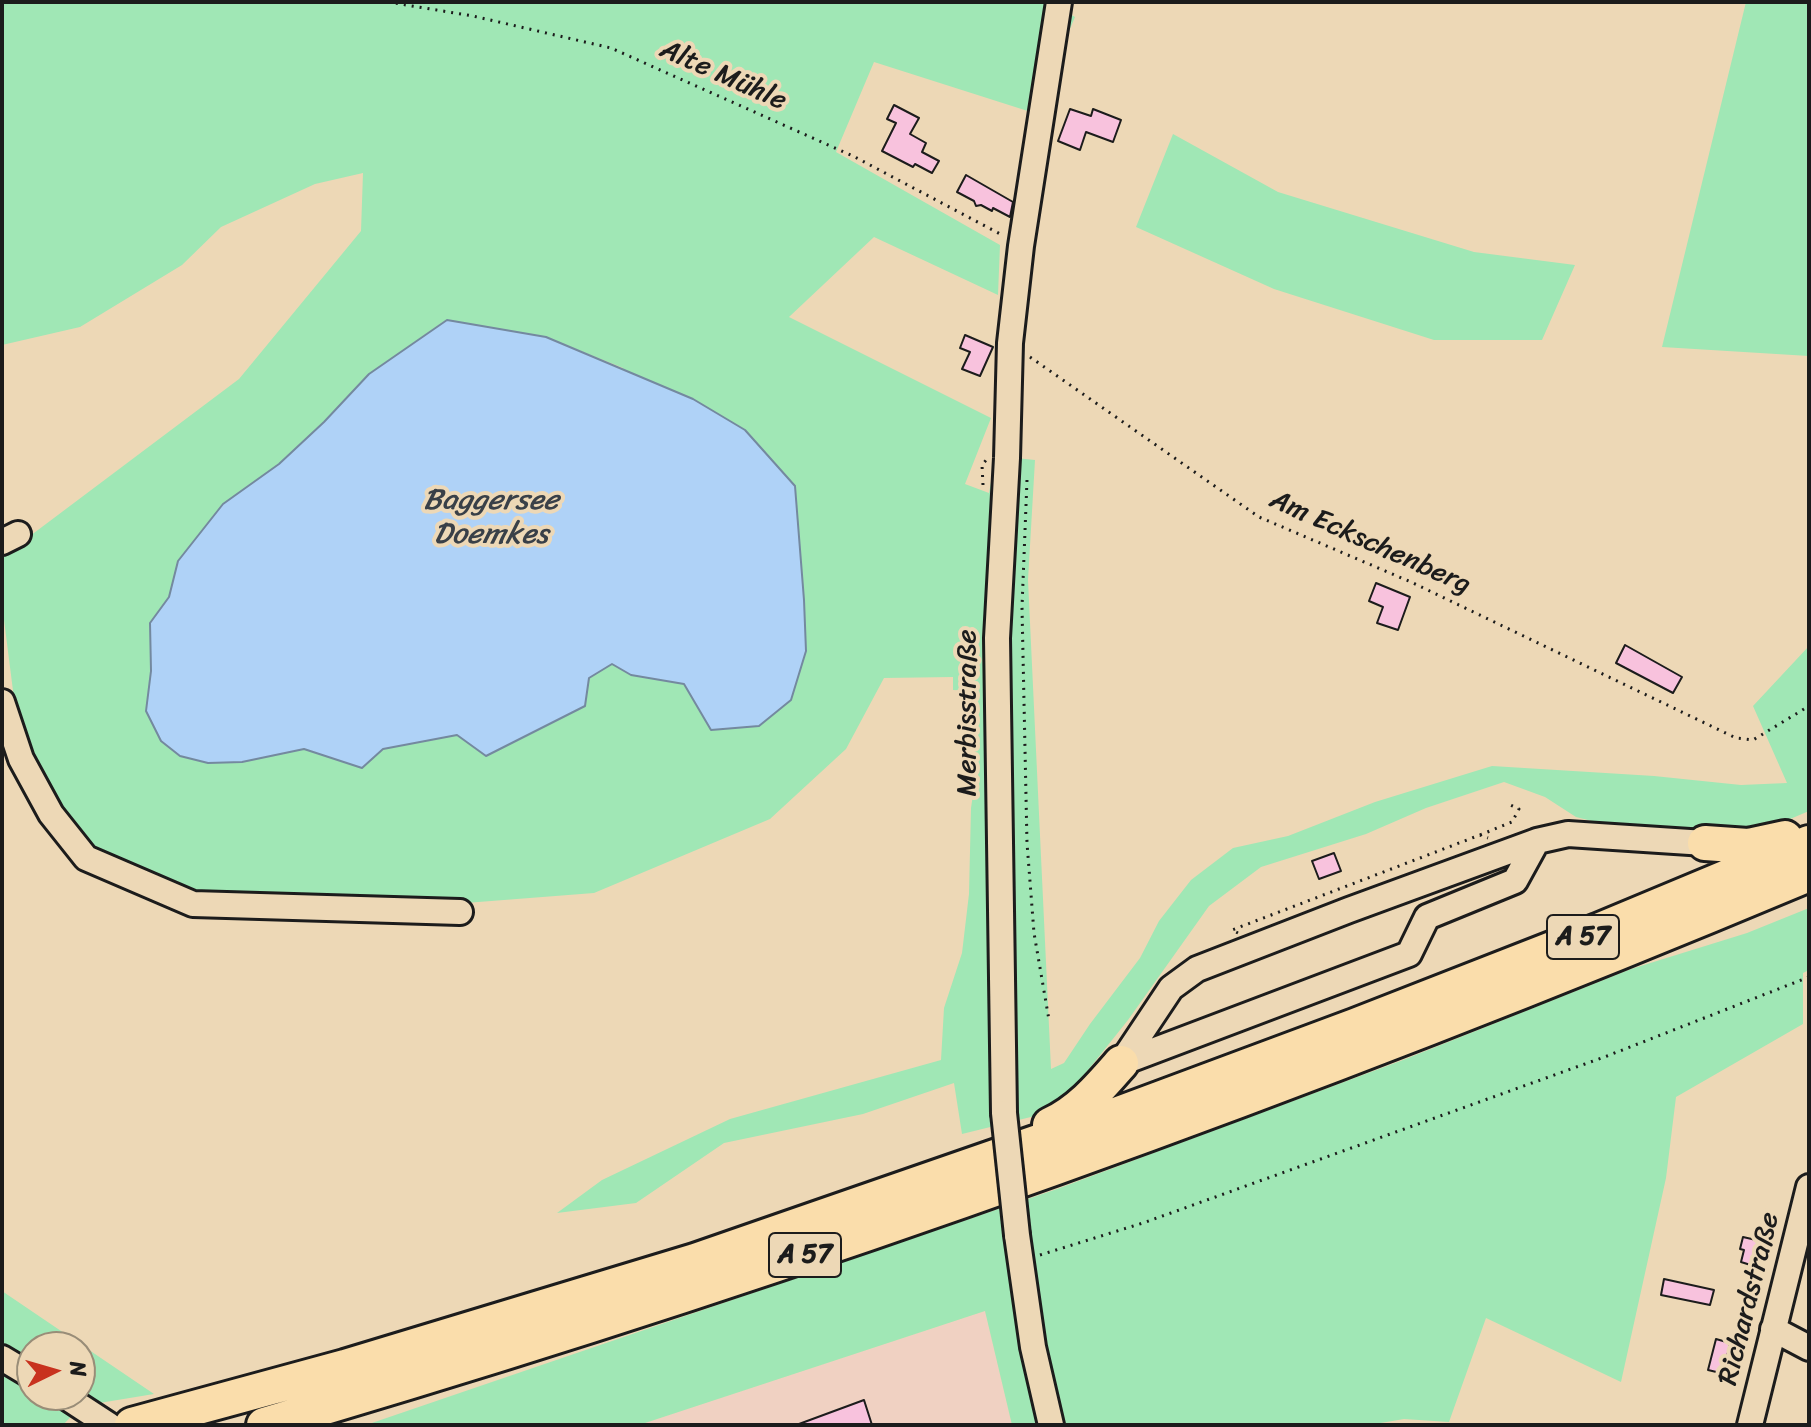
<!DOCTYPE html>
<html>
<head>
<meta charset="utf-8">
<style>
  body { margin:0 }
  #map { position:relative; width:1811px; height:1427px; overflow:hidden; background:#edd8b6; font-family:Sriracha,sans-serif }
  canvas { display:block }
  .frame { position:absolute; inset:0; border:4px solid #1c1c1c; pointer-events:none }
  .north { position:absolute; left:16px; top:1331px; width:80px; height:80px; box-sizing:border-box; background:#edd8b6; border:2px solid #998d78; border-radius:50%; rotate:85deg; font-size:22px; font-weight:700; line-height:32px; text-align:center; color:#1c1c1c }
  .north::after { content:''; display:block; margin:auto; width:28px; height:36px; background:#c8321e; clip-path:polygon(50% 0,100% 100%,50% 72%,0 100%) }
</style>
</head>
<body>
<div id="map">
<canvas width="1811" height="1427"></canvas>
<div class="frame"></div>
<div class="north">N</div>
</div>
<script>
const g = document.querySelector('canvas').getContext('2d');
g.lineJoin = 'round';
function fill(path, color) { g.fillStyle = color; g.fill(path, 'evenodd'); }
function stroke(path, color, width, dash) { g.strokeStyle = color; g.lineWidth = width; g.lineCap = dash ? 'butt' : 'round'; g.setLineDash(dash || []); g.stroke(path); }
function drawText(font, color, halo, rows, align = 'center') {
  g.font = font + ' Sriracha,sans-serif'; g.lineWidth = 8; g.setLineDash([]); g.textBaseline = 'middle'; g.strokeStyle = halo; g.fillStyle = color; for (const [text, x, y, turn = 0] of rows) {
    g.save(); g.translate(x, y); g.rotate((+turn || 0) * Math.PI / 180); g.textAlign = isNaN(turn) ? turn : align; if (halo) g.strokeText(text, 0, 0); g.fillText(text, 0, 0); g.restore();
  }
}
const built = new Path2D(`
  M985 1311 1012 1425H639Z`);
const green = new Path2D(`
  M2 2H1050L1075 17 1034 113 874 62 836 152 1000 245 998 295 874 237 789 317 991 418 965 484 989 493 996 456 1035 460 1028 580 1051 1069 1064 1063 1090 1024 1140 958 1159 921 1191 880 1233 848 1288 836 1375 802 1492 766 1654 776 1741 785 1787 783 1753 706 1809 646V811L1776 825 1744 829H1623L1576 817 1545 797 1504 782 1426 808 1366 834 1261 867 1209 906 1128 1020 1081 1079 1047 1113 962 1134 954 1083 863 1114 724 1143 636 1203 557 1213 602 1180 730 1119 941 1060 944 1008 962 953 969 894 971 808 975 781 972 691 953 690V677L884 678 846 749 770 819 594 893 414 907 196 898 79 841 19 738 2 604V557L239 379 361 231 363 173 315 184 221 227 182 265 80 327 2 345ZM446 320 546 337 623 368 711 730 684 684 631 675 612 664 588 678 457 735 383 749 362 767 304 749 242 762 150 623 169 597 223 504 279 464 324 422 369 374Z
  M1746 2H1809V356L1662 347Z
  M1173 134 1278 192 1474 252 1575 265 1542 340H1434L1274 289 1136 227Z
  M1809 908V970L1803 973V1024L1676 1097 1666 1178 1621 1382 1486 1318 1449 1422 1404 1419 1369 1425H1012L985 1311 639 1425H366L1057 1189 1403 1060 1631 969 1747 933Z
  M2 1291 154 1394 81 1406 63 1425H2ZM32 1347H80V1395H32Z`);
const water = new Path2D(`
  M447 320 546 337 693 399 745 430 795 486 804 600 806 651 791 700 759 726 711 730 684 684 631 675 612 664 589 678 585 706 486 756 457 735 383 749 362 768 304 749 242 762 208 763 180 756 161 741 146 711 151 671 150 623 169 597 178 561 223 504 279 464 324 422 369 374Z`);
const building = new Path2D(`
  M894 105 919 118 910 134 926 143 922 152 939 161 932 173 915 164 913 167 882 151 896 123 887 119Z
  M1070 109 1091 116 1093 109 1121 120 1113 142 1086 132 1080 150 1058 141Z
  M966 175 1013 202 1010 217 993 208 992 211 981 205 976 206 974 201 957 192Z
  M965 335 993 347 980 376 962 369 970 352 960 348Z
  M1376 583 1410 597 1398 630 1377 623 1383 607 1369 601Z
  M1625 645 1682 677 1673 693 1616 663Z
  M1334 853 1341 871 1319 879 1312 861Z
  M1743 1237 1769 1243 1763 1263 1758 1262 1757 1267 1741 1262 1744 1250 1740 1249Z
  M1664 1279 1714 1290 1710 1305 1661 1295Z
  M1716 1339 1730 1343 1727 1357 1733 1359 1729 1375 1708 1370Z
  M864 1400 872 1425H800L799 1424Z`);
const path = new Path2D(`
  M388 2 473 16 611 48 853 156 1004 236
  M1030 357 1259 517 1411 582 1736 738 1753 740 1809 706
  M1027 480 1022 607 1027 843 1034 933 1049 1020
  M983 485 982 465 987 459
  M1480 835 1512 822 1519 809 1506 803
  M1238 933 1232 930 1480 835 1488 838
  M1040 1255 1143 1223 1607 1056 1809 977`);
const minor = new Path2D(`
  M2 542 18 534
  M2 702 21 759 51 814 86 858 193 904 460 912
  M1121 1063 1171 988 1197 969 1349 910 1537 841 1568 834 1705 843
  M1121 1063 1409 954 1427 917 1515 881 1537 841
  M1004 1113 997 638 1007 458 1010 343 1021 246 1059 2
  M1017 1235 1033 1347 1051 1425
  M1773 1329 1809 1348
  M2 1358 32 1376
  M63 1395 109 1425
  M1750 1425 1809 1187`);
const highway = new Path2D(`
  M1705 843 1748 846 1785 838
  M1050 1125C1080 1111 1100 1087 1121 1063
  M132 1425 345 1367 695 1261 1116 1115 1355 1026 1598 931 1809 843
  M264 1425C789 1272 1304 1086 1809 874`);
const minorBridge = new Path2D(`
  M1004 1113 1017 1235`);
const shields = [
  [1583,937,72],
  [805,1255,72]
];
const shieldNames = [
  ["A 57",1583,937],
  ["A 57",805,1255]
];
const streetNames = [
  ["Alte Mühle",723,76,24],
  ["Am Eckschenberg",1370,543,24],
  ["Merbisstraße",968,713,-90],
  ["Richardstraße",1750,1299,-76]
];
const waterNames = [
  ["Baggersee",491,501],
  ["Doemkes",491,535]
];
fill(built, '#f0d1c2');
fill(green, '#a0e7b5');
fill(water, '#afd2f7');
stroke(water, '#74899f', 2);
fill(building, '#f8c2dd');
stroke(building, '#1c1c1c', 2);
stroke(minor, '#1c1c1c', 30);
stroke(highway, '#1c1c1c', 40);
stroke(path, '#1c1c1c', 3, [2, 6]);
stroke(minor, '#edd8b6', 24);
stroke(highway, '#faddab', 34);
stroke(minorBridge, '#1c1c1c', 30, []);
stroke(minorBridge, '#edd8b6', 24);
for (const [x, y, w] of shields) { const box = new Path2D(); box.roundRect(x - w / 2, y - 22, w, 44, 6); g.fillStyle = '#edd8b6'; g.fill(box); stroke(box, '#1c1c1c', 2); }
drawText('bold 26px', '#1c1c1c', null, shieldNames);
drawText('28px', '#1c1c1c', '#edd8b6', streetNames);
drawText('italic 30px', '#394048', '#edd8b6', waterNames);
</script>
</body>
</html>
